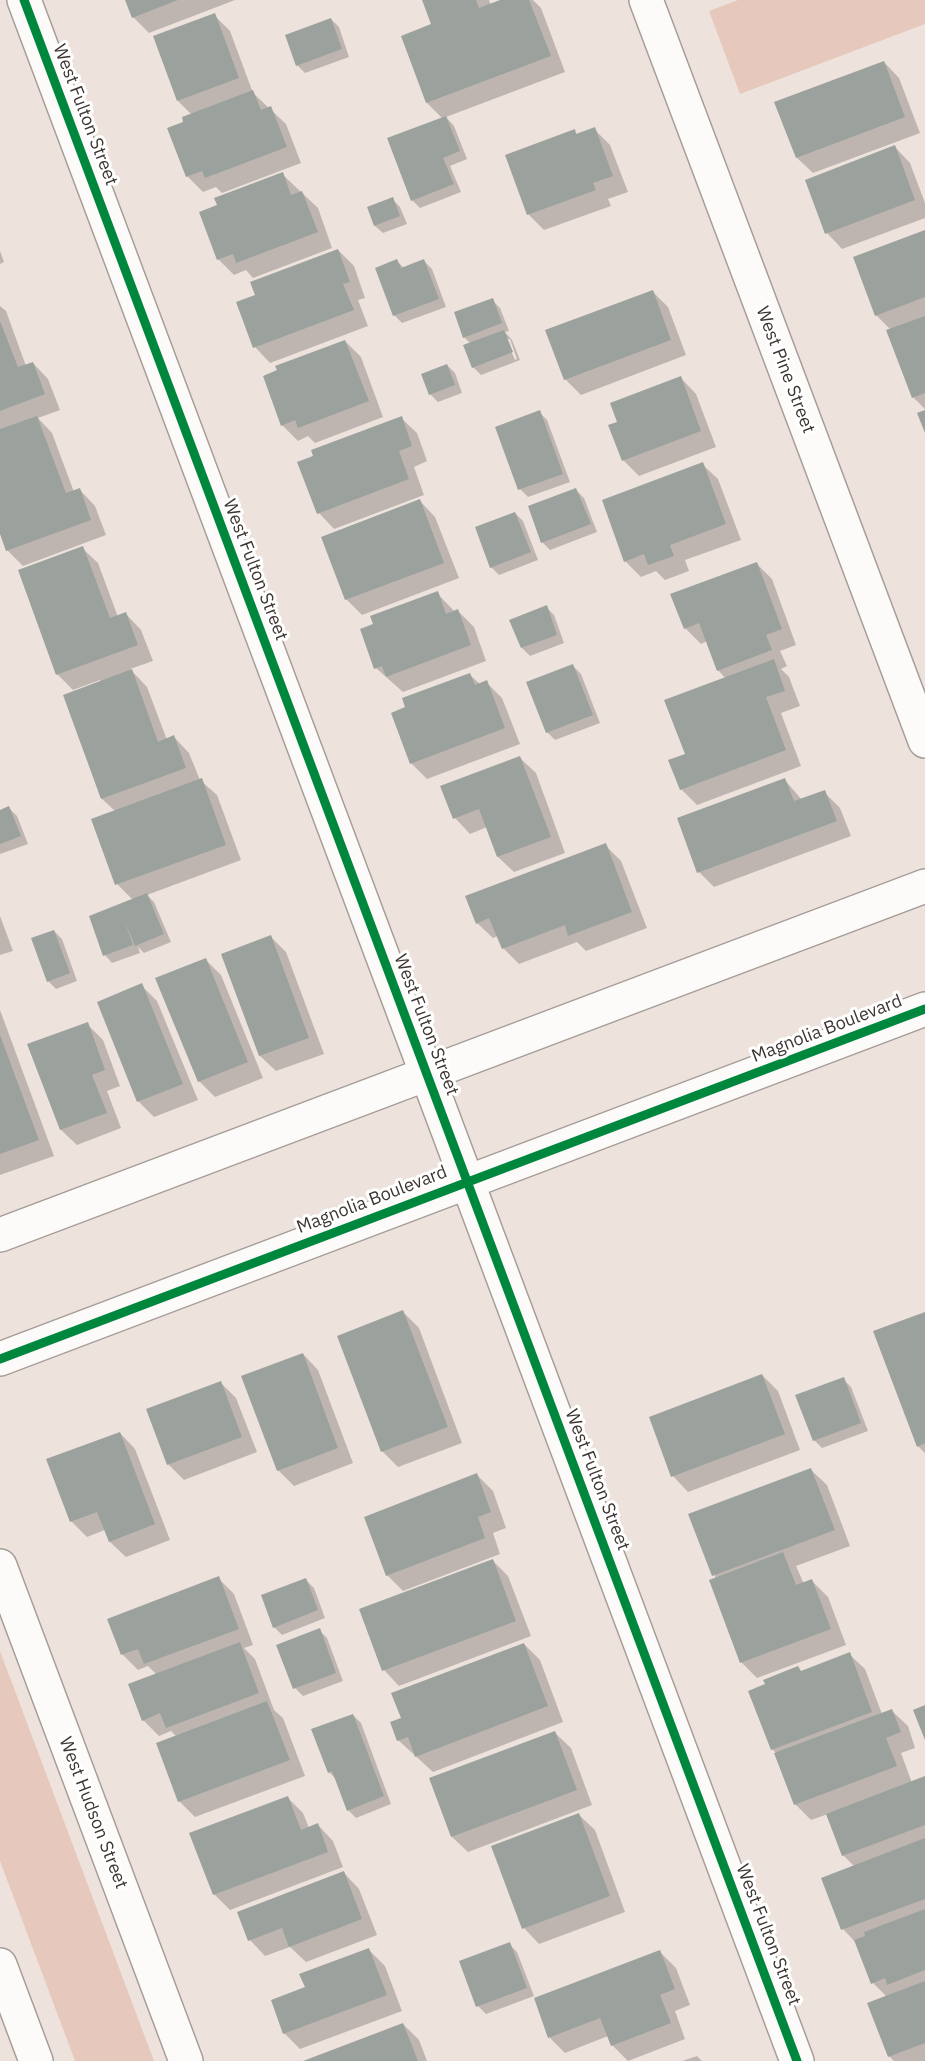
<!DOCTYPE html>
<html>
<head>
<meta charset="utf-8">
<style>
  body { margin:0 }
  canvas { display:block; background:#eee2dc }
</style>
</head>
<body>
<canvas width="925" height="2061"></canvas>
<script>
const g = document.querySelector('canvas').getContext('2d');
g.lineJoin = 'round';
function fill(path, color) { g.fillStyle = color; g.fill(path, 'evenodd'); }
function stroke(path, color, width, dash) { g.strokeStyle = color; g.lineWidth = width; g.lineCap = dash ? 'butt' : 'round'; g.setLineDash(dash || []); g.stroke(path); }
function drawText(font, color, halo, rows, align = 'center') {
  g.font = font + ' "IBM Plex Sans",sans-serif'; g.lineWidth = 6; g.setLineDash([]); g.textBaseline = 'middle'; g.strokeStyle = halo; g.fillStyle = color; for (const [text, x, y, turn = 0] of rows) {
    g.save(); g.translate(x, y); g.rotate((+turn || 0) * Math.PI / 180); g.textAlign = isNaN(turn) ? turn : align; if (halo) g.strokeText(text, 0, 0); g.fillText(text, 0, 0); g.restore();
  }
}
const green = new Path2D(`
  M738 0H925V24L740 94 709 11Z
  M0 1651 154 2061H75L0 1861Z`);
const shadow = new Path2D(`
  M126 0H235L149 33 133 17Z
  M423 0H489L491 5 504 0H533L541 8 565 72 446 117 454 126 467 159 450 166 461 192 420 208 412 200 443 119 427 103 403 37 433 25Z
  M214 15 230 31 253 93 286 124 301 163 222 193 216 187 203 192 187 176 185 123 192 115 178 101Z
  M331 19 339 27 349 57 305 73 297 65Z
  M884 62 899 78 920 133 813 173 797 158 776 103Z
  M594 129 610 145 628 192 608 199 611 206 544 230 529 215 507 156 574 131 578 135Z
  M895 147 910 163 925 203V218L842 249 827 233Z
  M282 174 318 208 332 248 253 278 246 270 234 275 218 259Z
  M392 199 400 207 407 224 383 233 375 226 369 208Z
  M925 231V409L913 397 891 330 876 315Z
  M338 250 354 266 365 298 358 300 368 326 270 363 255 347Z
  M0 251 4 262 0 264Z
  M397 261 404 268 424 261 432 269 446 307 402 323 394 315Z
  M652 291 668 307 686 355 581 395 565 379Z
  M492 300 500 308 509 331 505 332 512 340 520 360 481 375 473 367 471 344 464 337ZM506 339H510L517 359 515 360Z
  M0 306 6 311 26 366 33 363 48 379 60 410 38 418 52 433 74 492 80 490 95 506 106 535 23 566 7 550 0 530Z
  M345 341 361 357 383 417 315 443 308 436 298 441 282 425 279 371Z
  M447 365 455 373 462 393 438 402 430 394Z
  M681 378 696 394 716 447 639 476 623 460 619 423Z
  M539 412 547 420 570 482 528 497 520 489Z
  M401 418 417 433 427 461 414 467 424 495 334 529 319 513Z
  M702 464 718 479 741 540 685 560 689 571 665 580 656 571 641 577 625 561Z
  M576 490 584 498 597 532 550 550 542 542Z
  M420 501 435 517 459 578 362 615 346 599Z
  M515 513 523 521 538 560 499 575 491 567Z
  M82 548 98 563 118 617 126 614 141 630 153 661 130 669 147 687 167 740 174 737 189 753 200 780 217 795 241 860 147 895 154 902 171 942 144 953 138 947 140 953 112 963 105 955 133 900 117 884 115 811 102 799 101 682 100 680 73 690 57 674Z
  M757 564 772 579 796 645 780 651 787 666 781 669 789 677 800 706 781 713 801 766 697 805 681 789 687 755 726 679 718 670 707 641 701 644 685 628Z
  M437 593 455 612 458 611 474 627 486 661 403 692 376 668Z
  M546 607 554 615 564 643 530 656 522 648Z
  M573 666 581 674 600 723 555 740 547 732Z
  M470 675 480 684 486 682 502 698 520 744 427 779 411 763Z
  M520 758 536 773 565 853 514 872 498 857 487 827 470 834 455 818Z
  M784 779 802 800 824 792 840 808 851 836 714 887 699 872Z
  M9 808 17 816 28 844 0 854V811Z
  M605 845 621 861 647 928 586 951 577 942 519 964 503 948 498 936 493 938 477 923Z
  M0 916 13 951 0 955Z
  M54 931 62 939 77 981 56 989 48 981Z
  M271 937 286 952 324 1054 276 1071 260 1056 223 955Z
  M206 960 221 975 263 1078 215 1097 199 1081Z
  M141 985 157 1001 198 1100 154 1117 138 1101Z
  M0 1010 54 1156 0 1175Z
  M87 1024 103 1040 120 1086 107 1091 121 1128 77 1145 61 1130Z
  M403 1312 419 1328 462 1443 398 1467 382 1451Z
  M925 1313V1453L918 1446Z
  M303 1354 318 1370 353 1463 294 1486 278 1470Z
  M762 1375 778 1391 800 1450 688 1492 673 1476 651 1418Z
  M843 1379 851 1387 868 1431 822 1448 814 1440Z
  M220 1382 236 1398 257 1452 184 1480 168 1464Z
  M120 1433 135 1449 170 1540 126 1557 110 1542 105 1530 87 1537 71 1521Z
  M811 1470 827 1485 850 1546 796 1566 804 1584 812 1581 828 1597 846 1645 757 1678 741 1662 716 1579 690 1515Z
  M477 1475 493 1491 506 1528 493 1533 500 1554 403 1591 387 1575Z
  M492 1560 508 1576 531 1636 399 1686 384 1670Z
  M218 1578 234 1594 253 1645 244 1648 255 1659 274 1710 283 1718 305 1776 195 1817 179 1801 177 1737 171 1731 159 1736 143 1720 157 1675 148 1666 138 1670 122 1654Z
  M306 1580 314 1588 325 1618 282 1635 274 1627Z
  M319 1630 327 1638 343 1681 303 1696 295 1688 278 1646Z
  M524 1644 540 1660 563 1722 433 1772 398 1740 403 1719Z
  M849 1654 865 1669 882 1714 892 1711 908 1726 915 1748 901 1753 912 1783 925 1778V2061H894L889 2056 887 1997 873 1983 858 1945 843 1929 823 1878 855 1867 843 1855 828 1814 811 1820 795 1804 776 1753 772 1749 802 1672Z
  M353 1715 361 1723 391 1804 356 1818 348 1810 336 1779 329 1772Z
  M555 1733 571 1748 592 1805 468 1852 452 1837Z
  M288 1798 303 1813 309 1828 318 1825 333 1841 343 1867 230 1910 214 1894Z
  M579 1815 595 1830 625 1912 539 1944 524 1928Z
  M344 1873 359 1889 377 1935 306 1962 290 1947 265 1956 250 1940Z
  M509 1944 517 1952 534 1996 486 2014 478 2006Z
  M369 1950 385 1966 402 2011 300 2049 284 2033 307 1987Z
  M660 1952 676 1968 690 2005 675 2011 685 2039 628 2061 612 2045 608 2036 565 2053 549 2037Z
  M403 2024 419 2040 427 2061H307Z
  M697 2056 702 2061H682Z`);
const building = new Path2D(`
  M125 0H178L132 18Z
  M422 0H476L479 8 500 0H529L551 56 426 103 401 36 431 24Z
  M215 13 239 78 177 101 153 36Z
  M331 18 342 49 296 66 285 35Z
  M884 61 905 117 796 158 774 102Z
  M253 90 261 110 271 106 287 147 205 178 202 171 186 177 167 128 183 122 182 117Z
  M446 116 460 151 443 158 454 184 411 201 387 138Z
  M595 127 613 176 593 183 596 190 527 215 505 155 575 129 576 134Z
  M895 145 915 200 825 234 805 180Z
  M283 172 291 195 302 191 318 232 236 263 233 254 217 260 199 212 217 205 214 198Z
  M393 197 400 216 374 226 367 207Z
  M925 230V297L875 316 853 257Z
  M338 249 350 282 343 284 354 310 253 348 236 302 255 295 250 282Z
  M397 259 401 268 424 259 439 299 393 316 375 268Z
  M653 290 671 340 564 380 545 330Z
  M493 298 502 323 463 338 454 312Z
  M925 316V393L912 398 886 330Z
  M0 321 18 367 33 362 45 394 0 411Z
  M504 330 513 352 472 368 463 345Z
  M345 340 369 401 298 428 295 420 281 426 263 376 277 370 275 366Z
  M447 364 455 385 429 395 421 374Z
  M681 376 701 431 622 461 608 425 617 422 610 403Z
  M540 410 563 474 518 490 495 427Z
  M925 410V433L917 413Z
  M37 416 66 493 80 488 91 520 6 551 0 534V429Z
  M402 416 412 446 399 451 409 479 317 514 297 462 313 456 311 450Z
  M703 462 726 524 670 545 674 556 648 565 644 554 624 562 602 500Z
  M576 488 591 524 541 543 528 506Z
  M420 499 444 563 345 600 321 537Z
  M515 512 531 552 490 568 475 527Z
  M83 546 110 618 126 612 138 645 56 675 18 570Z
  M757 562 782 629 766 635 772 650 717 671 699 623 684 629 670 594Z
  M438 591 446 614 458 609 471 645 386 677 382 666 374 669 360 629 373 624 370 616Z
  M547 605 557 635 521 648 509 620Z
  M774 659 785 691 766 697 786 750 680 790 668 760 685 754 664 700Z
  M573 664 593 715 546 733 526 682Z
  M132 669 158 742 174 735 186 768 101 799 63 695Z
  M470 673 475 685 487 680 505 728 410 764 391 713 405 707 402 698Z
  M520 756 551 837 497 857 479 809 453 819 440 786Z
  M202 778 226 845 115 885 91 819Z
  M785 778 794 801 825 790 837 821 697 873 677 818Z
  M9 806 21 836 0 844V810Z
  M606 843 632 912 568 936 565 925 502 949 489 918 476 924 465 896Z
  M147 893 164 934 135 946 125 922 133 945 103 956 89 916Z
  M54 930 70 973 47 982 31 938Z
  M271 935 309 1038 259 1056 221 954Z
  M206 958 248 1062 198 1082 155 978Z
  M142 983 183 1084 137 1102 97 1002Z
  M88 1022 105 1070 92 1075 107 1113 60 1130 27 1044Z
  M0 1035 39 1140 0 1154Z
  M403 1310 448 1427 381 1452 337 1336Z
  M925 1312V1443L917 1447 873 1331Z
  M303 1353 338 1448 277 1471 241 1376Z
  M762 1374 785 1434 671 1477 649 1417Z
  M844 1377 861 1423 813 1441 795 1395Z
  M221 1381 242 1437 167 1465 146 1409Z
  M120 1432 155 1524 109 1542 97 1512 70 1522 46 1459Z
  M811 1468 835 1530 712 1576 688 1514Z
  M477 1473 491 1512 478 1517 485 1538 386 1576 364 1517Z
  M783 1552 796 1585 812 1579 831 1629 740 1663 709 1580Z
  M493 1559 516 1621 382 1671 359 1609Z
  M219 1576 239 1629 144 1664 138 1649 121 1655 107 1619Z
  M306 1578 318 1610 273 1628 261 1595Z
  M320 1628 336 1673 293 1689 276 1645Z
  M240 1642 259 1693 166 1728 160 1713 142 1721 128 1684Z
  M524 1643 548 1706 415 1757 408 1737 397 1741 390 1722 401 1718 391 1693Z
  M850 1652 872 1712 771 1750 748 1691 765 1684 763 1680 798 1666 801 1671Z
  M267 1701 290 1760 178 1802 156 1743Z
  M925 1705V1740L913 1710Z
  M892 1709 901 1732 886 1738 897 1766 794 1805 774 1753Z
  M353 1714 384 1796 347 1811 332 1771 328 1773 311 1729Z
  M555 1731 577 1790 451 1837 429 1778Z
  M925 1776V1825L842 1856 826 1814Z
  M288 1796 301 1830 318 1823 328 1852 213 1895 189 1833Z
  M579 1813 610 1896 522 1929 491 1846Z
  M925 1838V1899L841 1930 821 1878Z
  M344 1871 362 1919 289 1947 282 1928 248 1941 237 1912Z
  M925 1909V1970L887 1985 885 1978 871 1984 854 1940 865 1936 864 1932Z
  M510 1942 527 1988 476 2007 459 1961Z
  M369 1948 387 1995 283 2034 271 2000 305 1987 299 1974Z
  M660 1950 675 1989 660 1995 671 2023 611 2046 600 2018 548 2038 534 1998Z
  M925 1981V2043L888 2057 867 2003Z
  M403 2023 418 2061H303Z`);
const minor = new Path2D(`
  M24 0 797 2061
  M646 0 925 741
  M0 1235 925 886
  M0 1359 925 1009
  M0 1566 186 2061
  M0 1965 36 2061`);
const cycleway = new Path2D(`
  M24 0 797 2061
  M0 1359 925 1009`);
const streetNames = [
  ["West Fulton Street",85,115,69],
  ["West Pine Street",785,370,69],
  ["West Fulton Street",255,570,69],
  ["West Fulton Street",426,1025,69],
  ["Magnolia Boulevard",827,1029,-21],
  ["Magnolia Boulevard",372,1200,-21],
  ["West Fulton Street",597,1480,69],
  ["West Hudson Street",93,1813,69],
  ["West Fulton Street",768,1935,69]
];
fill(green, '#e6c9bc');
fill(shadow, '#0003');
fill(building, '#9ba19d');
stroke(minor, '#a79e99', 36);
stroke(minor, '#fcfbfa', 33);
stroke(cycleway, '#00873e', 9);
drawText('18px', '#3d3531', '#fff', streetNames);
</script>
</body>
</html>
